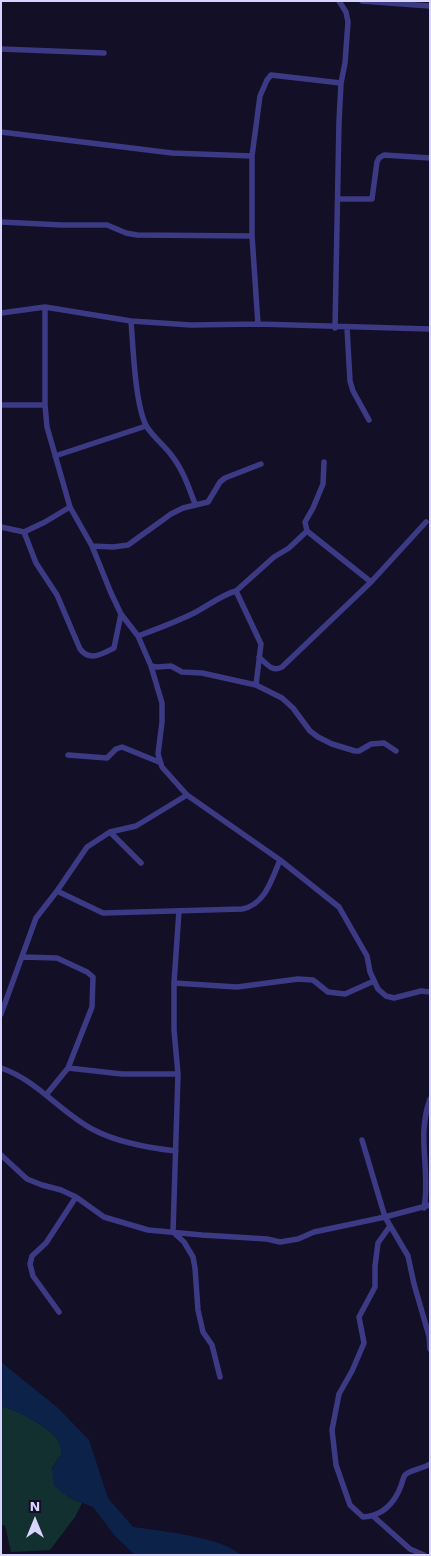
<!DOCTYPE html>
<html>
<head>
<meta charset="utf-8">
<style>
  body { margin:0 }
  #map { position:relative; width:431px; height:1556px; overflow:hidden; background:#130f26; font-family:"Work Sans",sans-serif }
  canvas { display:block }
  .frame { position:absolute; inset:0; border:2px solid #d9d4ff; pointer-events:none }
  .north { position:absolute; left:10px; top:1496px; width:50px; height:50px; -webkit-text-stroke:4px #130f26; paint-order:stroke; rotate:0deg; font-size:14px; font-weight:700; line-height:20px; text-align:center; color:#d9d4ff }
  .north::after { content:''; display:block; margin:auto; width:18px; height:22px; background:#d9d4ff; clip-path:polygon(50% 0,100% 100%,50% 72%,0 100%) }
</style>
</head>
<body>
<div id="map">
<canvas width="431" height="1556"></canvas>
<div class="frame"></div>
<div class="north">N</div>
</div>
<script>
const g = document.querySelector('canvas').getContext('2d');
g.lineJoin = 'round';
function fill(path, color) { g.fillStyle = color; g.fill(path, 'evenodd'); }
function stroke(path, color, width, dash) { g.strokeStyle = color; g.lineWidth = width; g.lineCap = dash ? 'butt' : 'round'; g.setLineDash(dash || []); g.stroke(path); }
const green = new Path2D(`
  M1 1406C17 1410 41 1423 54 1435 59 1440 61 1447 62 1453L52 1468 68 1497 82 1503 75 1517 50 1550 11 1552 5 1525 1 1526Z`);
const water = new Path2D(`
  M1 1362 58 1408 89 1440 108 1498 133 1527C161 1531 221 1537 241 1555H135L115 1536 93 1507 68 1497 54 1486 52 1469 62 1453C61 1447 59 1440 54 1435 41 1424 17 1410 1 1406Z`);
const street = new Path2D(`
  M362 1 430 6
  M1 49 104 53
  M1 132 172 153 252 156
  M338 199H372L377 162 379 158 384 155 430 158
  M1 222 62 225H107L126 233 137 235 252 236
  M45 307V405L47 427 70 507 92 546 111 593 121 614 138 636 151 666 162 703V722L158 754 162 767 187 795 280 860 339 907 367 956 370 972 378 989 386 996 394 998 421 991 430 992
  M1 313 45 307 131 321 191 325 258 324 430 329
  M131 321C133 345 135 407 147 427 154 438 165 446 172 456 183 470 189 488 195 504
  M258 324 252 236V156L260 96 267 80 271 75 341 83
  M335 328 339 122 341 83 345 63 348 22 346 12 339 1
  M347 328 350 381 353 391 369 420
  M1 405H45
  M55 456 146 426
  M1 527 24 532 45 522 70 507
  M307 531 305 522 313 508 323 484 324 462
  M24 532 36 563 57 595 80 649C90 662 102 654 114 648L121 614
  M92 546 113 547 128 545 171 514 183 508 208 502 220 482 225 478 261 464
  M236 591 261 644 256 685
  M138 636C157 629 176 622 194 613 208 606 221 595 236 591L274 557 289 548 307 531 371 582
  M259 657C266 663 272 673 282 667L371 582 426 522
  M151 666 157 667 171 666 182 672 202 673 256 685 282 698 293 708 310 731 318 737 332 744 355 751H359L371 744 384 743 396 751
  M68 755 107 758 116 749 122 747 159 762
  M110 832 141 863
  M57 891 103 913 242 909C265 905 272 879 280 860
  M179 911 174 983V1030L178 1074 173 1232 184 1242 193 1257 195 1268 198 1310 203 1332 212 1345 220 1377
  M22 957 57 958 87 972 93 977 92 1007 68 1068 46 1095
  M174 983 237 987 298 979 313 980 328 992 345 994 374 981
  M1 1014 36 918 57 891 87 847 110 832 136 826 187 795
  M1 1068C37 1080 61 1113 94 1130 119 1143 149 1148 176 1151
  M68 1068 122 1074H178
  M362 1140 385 1217 408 1256 414 1284 429 1336 430 1349
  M1 1155 27 1179 42 1185 61 1190 76 1197 104 1217 148 1230 202 1235 267 1239 280 1242 298 1239 314 1232 385 1217 430 1205
  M424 1208C431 1170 416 1138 430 1099
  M390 1226 378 1243 375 1266V1287L359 1317 364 1343 352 1371 339 1394 332 1430 336 1465 350 1505 363 1517C382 1516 394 1504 401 1486 402 1483 403 1478 405 1475 409 1470 422 1469 430 1464
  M59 1312 33 1276 30 1264 32 1256 46 1243 76 1197
  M373 1516 410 1549 424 1555`);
fill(green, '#12302f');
fill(water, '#0c2248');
stroke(street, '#3d3a85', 5.5);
</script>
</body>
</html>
